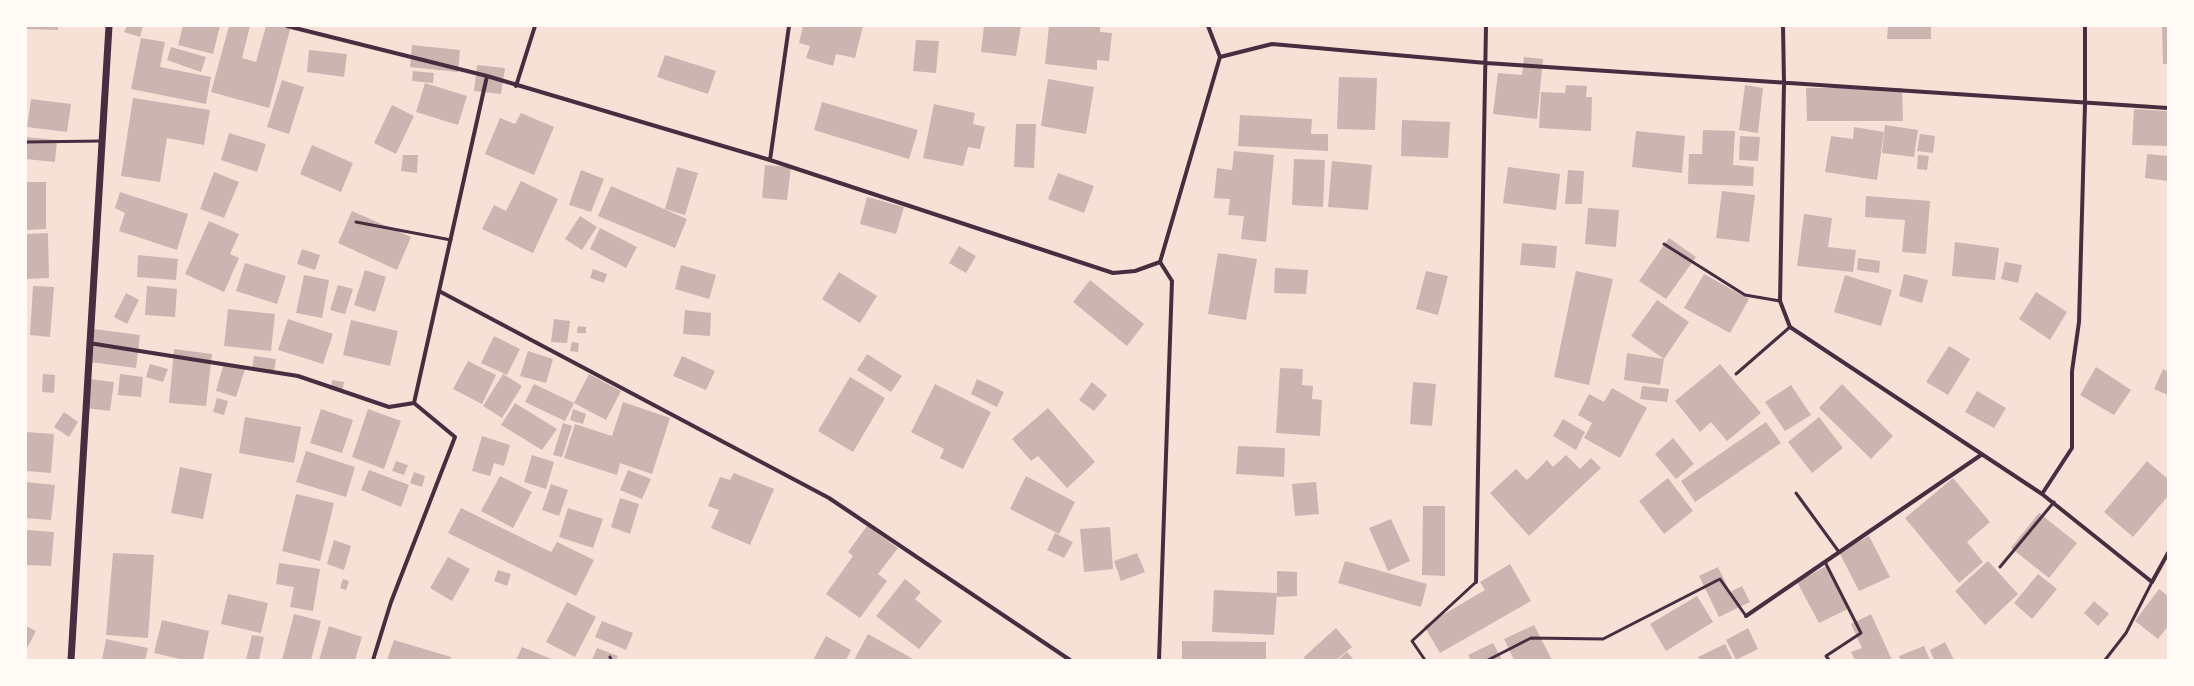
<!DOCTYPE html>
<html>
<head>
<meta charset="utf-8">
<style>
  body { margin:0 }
  #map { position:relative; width:2194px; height:686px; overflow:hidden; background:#f7e1d7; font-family:"Varela Round",sans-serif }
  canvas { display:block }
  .frame { position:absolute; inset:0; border:27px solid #fffaf5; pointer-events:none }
</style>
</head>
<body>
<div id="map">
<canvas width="2194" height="686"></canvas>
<div class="frame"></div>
</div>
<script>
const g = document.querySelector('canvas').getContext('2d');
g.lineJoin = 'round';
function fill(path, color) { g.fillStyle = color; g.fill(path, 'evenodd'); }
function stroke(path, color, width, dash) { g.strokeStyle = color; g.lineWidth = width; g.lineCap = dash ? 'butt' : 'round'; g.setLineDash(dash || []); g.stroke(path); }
const building = new Path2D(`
  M26 26H58V30L26 29Z
  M127 26H143L140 37 124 32Z
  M183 26H220L213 54 178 45Z
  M229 26H250L242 58 256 62 266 26H291L269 108 211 92Z
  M803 26H863L855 58 836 54 833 66 806 58 810 46 799 43Z
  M984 26H1021L1016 56 981 52Z
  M1049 26H1100V32L1112 33 1109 61 1097 60V70L1045 64Z
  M1888 26H1931V39H1887Z
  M2162 26H2168V64H2163Z
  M141 38 165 42 160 67 211 77 206 104 131 89Z
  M916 40 939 41 936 73 913 71Z
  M412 45 460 50 458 72 410 67Z
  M171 47 206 57 201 72 167 60Z
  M309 50 347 54 344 77 307 72Z
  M665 55 716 71 708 94 657 77Z
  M1524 57 1543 59 1537 119 1493 114 1498 73 1522 75Z
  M477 65 505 68 501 94 474 91Z
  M413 71 434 73 433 83 412 81Z
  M1339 77 1377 78 1375 130 1337 129Z
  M1048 79 1094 87 1086 134 1041 126Z
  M282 80 304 87 289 134 267 127Z
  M425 83 467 96 458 125 416 112Z
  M1566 85 1587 86 1586 97H1592L1591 131 1539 128 1541 92 1565 93Z
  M1745 85 1763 88 1758 133 1739 130Z
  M1806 88H1902L1903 121H1807Z
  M133 98 210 110 204 145 167 138 160 182 121 176Z
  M31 99 71 104 67 132 27 127Z
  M822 102 918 130 909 159 814 130Z
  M934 104 975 113 973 124 985 127 980 149 968 147 963 166 923 158Z
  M392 105 414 116 396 154 374 143Z
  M2134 109 2168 111V146L2132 145Z
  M521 113 554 127 534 175 485 154 500 118 515 124Z
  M1240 115 1312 119 1311 134H1328V151L1238 146Z
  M1402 120 1450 122 1448 158 1401 156Z
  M1016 124H1036L1034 168 1014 167Z
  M1885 125 1918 130 1914 157 1882 153Z
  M1854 127 1884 132 1877 180 1825 172 1831 136 1853 139Z
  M1703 130 1735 131 1733 165 1754 167 1753 186 1688 184 1689 154H1702Z
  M1636 131 1685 136 1682 173 1632 167Z
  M229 133 266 144 257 172 221 160Z
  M1920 134 1935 136 1933 153 1917 151Z
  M1740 136 1760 137 1758 161 1739 160Z
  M26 137 57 140 55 162 26 159Z
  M312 145 353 163 341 192 300 174Z
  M1234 151 1274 155 1266 242 1241 239 1244 216 1228 215 1230 199 1214 198 1217 168 1232 170Z
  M2147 154 2168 156V181L2145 178Z
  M403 155H418L417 173 401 171Z
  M1918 155 1929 156 1927 170 1917 169Z
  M1294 159 1325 160 1323 207 1292 205Z
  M1332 161 1372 165 1368 210 1328 207Z
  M765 165 791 167 787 200 762 198Z
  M677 167 698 173 685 215 665 209Z
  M1508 167 1560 174 1556 210 1503 203Z
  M581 170 604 179 591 212 569 205Z
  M1568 170 1584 171 1582 204H1565Z
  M214 172 239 182 224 218 200 209Z
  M1058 173 1094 186 1084 213 1048 199Z
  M521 181 558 199 533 253 482 229 494 205 506 211Z
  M26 182H46V229L26 230Z
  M611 186 687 219 675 248 598 216Z
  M1722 191 1755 195 1749 242 1716 238Z
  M120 192 188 214 177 250 119 231 125 213 115 208Z
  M1866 196 1930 201 1926 254 1902 252 1905 220 1865 217Z
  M867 197 904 207 896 234 860 224Z
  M1588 208 1619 210 1616 247 1585 244Z
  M352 211 411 237 397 270 338 243Z
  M1804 214 1832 218 1828 247 1856 250 1853 272 1797 266Z
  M580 216 597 227 582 250 565 239Z
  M209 221 239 234 230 254 239 258 224 292 185 274Z
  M600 228 637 247 626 268 590 249Z
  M48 233 49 278 26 279V234Z
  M1669 238 1696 257 1666 299 1639 281Z
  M1955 242 1999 248 1995 280 1952 276Z
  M1522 243 1557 246 1555 268 1520 265Z
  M959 246 976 256 966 273 949 263Z
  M302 249 320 255 315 270 297 264Z
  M1218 253 1257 259 1246 320 1208 314Z
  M138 255 178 259 176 280 137 277Z
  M1858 258 1880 261 1879 273 1857 270Z
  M2005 262 2022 265 2018 283 2001 279Z
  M245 263 286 276 277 304 236 291Z
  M681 265 716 275 709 299 675 289Z
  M1275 268 1308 270 1306 294 1274 293Z
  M593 269 607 274 604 283 590 278Z
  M365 270 386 277 375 312 354 305Z
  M1426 271 1448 276 1438 315 1416 309Z
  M1576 271 1613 279 1589 385 1554 377Z
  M839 272 877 296 860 323 822 299Z
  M1704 274 1749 299 1730 333 1684 308Z
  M1904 274 1928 280 1922 303 1899 296Z
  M304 275 329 280 322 318 296 313Z
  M1845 275 1892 290 1881 326 1834 312Z
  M1090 280 1144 324 1127 346 1073 302Z
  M338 285 353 289 345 314 330 310Z
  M33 286 54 287 50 337 30 335Z
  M147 286 177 289 175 317 145 315Z
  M2036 292 2067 312 2050 340 2019 319Z
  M126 293 139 300 127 324 114 317Z
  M1657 300 1689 322 1664 359 1631 336Z
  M228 309 275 314 271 351 224 346Z
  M685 310 711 313 710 336 683 334Z
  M288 319 333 334 323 364 278 350Z
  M554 319 570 321 567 343 551 342Z
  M351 320 398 331 390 366 343 355Z
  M578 326 586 327V333H577Z
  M94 329 140 335 136 368 90 362Z
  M494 336 520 349 507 375 481 363Z
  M572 342 579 343 578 352 570 351Z
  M1949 346 1970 359 1948 395 1926 382Z
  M174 349 212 354 206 406 169 403Z
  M528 351 553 359 546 383 520 376Z
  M1627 353 1664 359 1660 385 1624 380Z
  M867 354 902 376 891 392 857 370Z
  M254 356 276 359 274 372 252 370Z
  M682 356 715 371 706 390 673 376Z
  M468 361 496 375 482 404 453 389Z
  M224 363 245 369 236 397 216 391Z
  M150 364 168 369 163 382 146 377Z
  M1720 364 1761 413 1727 441 1711 422 1700 432 1675 401Z
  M2096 367 2131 390 2114 415 2080 395Z
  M1280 368 1303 369 1302 385 1313 386 1312 399 1322 400 1320 436 1276 433Z
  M2163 369 2168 372V395L2154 389Z
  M43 374 55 375 54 393 42 392Z
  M120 374 143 377 141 397 118 395Z
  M503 374 522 386 502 418 483 406Z
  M589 374 621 391 606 420 574 403Z
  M850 377 885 398 853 452 818 431Z
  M90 379 114 382 110 411 86 408Z
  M977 379 1004 392 997 407 971 394Z
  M332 380 344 382 342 391 331 390Z
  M1092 382 1107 395 1094 411 1079 400Z
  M1413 382 1436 384 1432 426 1410 424Z
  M534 384 574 403 565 421 525 402Z
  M935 384 991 412 963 469 940 458 944 449 911 432Z
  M1842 384 1893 436 1871 459 1819 408Z
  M1791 385 1811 415 1785 431 1765 402Z
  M1642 386 1669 389 1667 402 1640 399Z
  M1612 388 1647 408 1620 458 1584 438 1592 423 1578 415 1589 394 1604 402Z
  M1977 391 2006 408 1994 428 1965 412Z
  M217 398 228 401 224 415 213 412Z
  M623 402 670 418 652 474 620 463 617 475 564 458 575 424 612 436Z
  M515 403 557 429 542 450 501 425Z
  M1048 408 1095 462 1067 488 1038 456 1031 461 1012 439Z
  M321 409 353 420 342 453 310 443Z
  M368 409 401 421 384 469 352 457Z
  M573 409 586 414 583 424 570 420Z
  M64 412 78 422 69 437 54 427Z
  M245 417 301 427 294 463 239 453Z
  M1819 417 1843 448 1812 473 1788 442Z
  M1563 419 1585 432 1576 450 1553 436Z
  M1766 422 1781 443 1695 502 1681 481Z
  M563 423 572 426 562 457 553 455Z
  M26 432 54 434 51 473 26 471Z
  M482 436 510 445 504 466 494 463 490 476 472 471Z
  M1673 438 1694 464 1676 479 1655 454Z
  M1238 446 1285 448 1284 477 1236 474Z
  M306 451 355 467 346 497 296 482Z
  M532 455 554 462 546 489 524 482Z
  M1566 455 1580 469 1591 458 1601 468 1529 536 1490 493 1516 469 1527 480 1547 460 1553 467Z
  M396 461 408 465 404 475 392 471Z
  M2147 461 2168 479V496L2133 537 2104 512Z
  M180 467 212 474 203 519 171 513Z
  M369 470 409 485 401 507 361 490Z
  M628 470 651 479 642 499 620 490Z
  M414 472 425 476 422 487 410 483Z
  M734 473 774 489 750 545 711 528 719 510 708 506 720 477 730 480Z
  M500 476 532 492 513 528 481 511Z
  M1026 476 1075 502 1059 534 1010 509Z
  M1668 478 1693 511 1664 534 1639 501Z
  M1953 478 1990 522 1967 542 1983 562 1959 583 1905 518Z
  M26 482 55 485 51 520 26 518Z
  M1316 482 1319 514 1295 516 1292 484Z
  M551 484 568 490 559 516 542 510Z
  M296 494 334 503 320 561 282 551Z
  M620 498 639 504 630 534 611 527Z
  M1423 506H1445V576L1422 575Z
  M461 508 551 552 557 542 594 560 576 596 448 533Z
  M568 508 603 519 593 548 559 537Z
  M2039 513 2077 543 2049 578 2011 548Z
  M1391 519 1410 561 1388 571 1369 528Z
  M867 526 898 548 878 574 887 581 860 618 826 594 853 556 848 552Z
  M1110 527 1113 569 1084 572 1080 529Z
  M26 530 54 532 51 566 26 565Z
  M1055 533 1073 542 1064 558 1047 550Z
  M1869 536 1890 577 1859 591 1839 552Z
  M334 540 351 546 344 570 327 564Z
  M113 553 154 555 148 638 106 635Z
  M1137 553 1145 572 1121 581 1114 561Z
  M448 557 470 569 452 601 430 588Z
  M1345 561 1427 584 1421 607 1338 583Z
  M1988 561 2018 594 1985 625 1955 591Z
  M279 563 320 569 313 611 290 607 294 587 276 584Z
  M1510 564 1531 601 1440 653 1424 626 1485 590 1480 582Z
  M1828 565 1850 608 1819 623 1797 582Z
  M1718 567 1730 592 1742 586 1750 602 1719 617 1699 576Z
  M498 570 511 574 507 586 494 581Z
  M1277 571 1297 572V596L1277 597Z
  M2038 574 2057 589 2032 619 2014 603Z
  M343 579 349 581 346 590 340 588Z
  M905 579 921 592 915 599 942 621 919 649 876 616Z
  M2159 589 2168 596V626L2158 639 2135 621Z
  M1214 590 1277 593 1274 635 1212 632Z
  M228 594 268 603 261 633 221 624Z
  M1697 596 1713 622 1666 651 1650 624Z
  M2094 601 2109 614 2098 626 2084 613Z
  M567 602 596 617 575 657 546 642Z
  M294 614 321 621 311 660H282Z
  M1871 614 1892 660H1855L1851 652 1862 648 1851 624Z
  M162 620 209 631 203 660H184L154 653Z
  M602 621 633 633 626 650 595 637Z
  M1534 625 1552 660H1514L1504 639Z
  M26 626 36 631 26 650Z
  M329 626 362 637 355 660H319Z
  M1336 628 1352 647 1336 660H1306L1304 657Z
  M1748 628 1758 649 1736 660 1726 640Z
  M868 634 915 660H854Z
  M252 635 264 637 259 660H246Z
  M826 636 851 650 846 660H813Z
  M106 639 148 648 145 660H102Z
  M394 640 451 657 450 660H387Z
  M1182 641 1266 642V660H1182Z
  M1945 642 1954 660H1934L1930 650Z
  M1493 643 1502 660H1471L1468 655Z
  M1725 644 1733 660H1700L1698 657Z
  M1924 646 1930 660H1901L1899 656Z
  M522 647 554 660H516Z
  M597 648 618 656 616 660H592Z
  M1347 652 1354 660H1338Z`);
const service = new Path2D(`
  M26 142 102 141
  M356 222 451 240
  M1664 244 1745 295 1780 301
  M1736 374 1790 327
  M1796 493 1839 552
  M1825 562 1861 633 1826 656 1829 660
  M2000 567 2054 502
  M610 657 611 660
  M1425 660 1412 641 1476 582
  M1488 660 1531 638 1603 639 1720 579 1746 616
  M2105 660 2126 633 2152 582`);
const minor = new Path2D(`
  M287 26 487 76 770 160 1113 273 1135 271 1160 262 1220 57 1272 44 1486 63 2168 108
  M1208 26 1220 57
  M1783 26 1784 83 1780 301 1790 327 2042 494 2152 582 2168 553
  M516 86 535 26
  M770 160 789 26
  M439 291 829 498 1070 660
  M89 343 298 376 389 407 414 403
  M2042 494 2072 448V371L2079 322 2085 104V26
  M1476 582 1486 26
  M1746 616 1981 455
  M373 660 391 602 455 437 414 403 487 76
  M1159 660 1172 281 1160 262`);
const tertiary = new Path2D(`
  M71 660 109 26`);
fill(building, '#ccb4b1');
stroke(service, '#4a2c40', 3);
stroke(minor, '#4a2c40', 4);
stroke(tertiary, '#4a2c40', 7);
</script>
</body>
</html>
